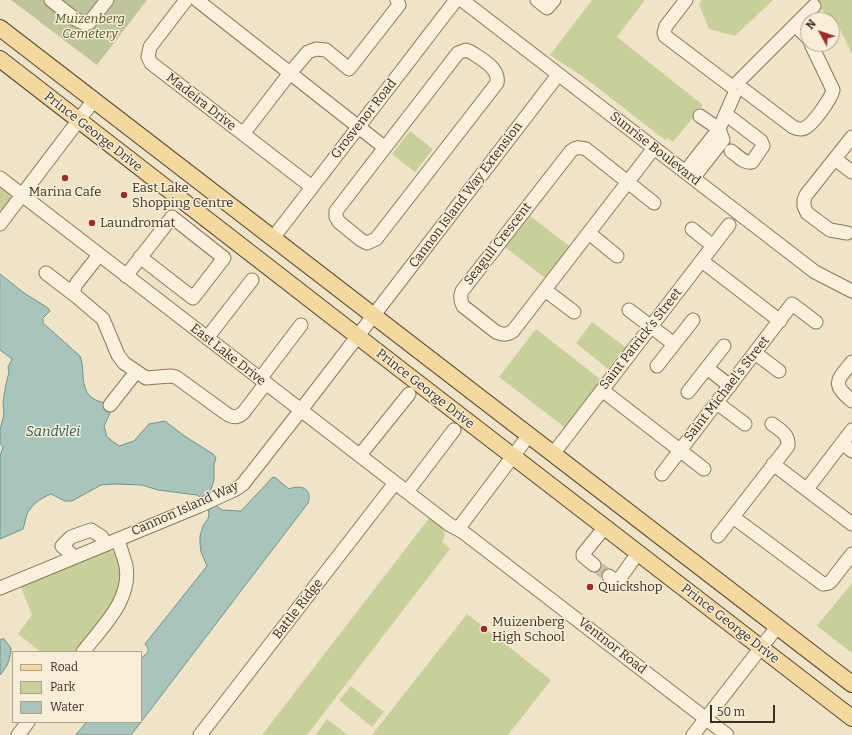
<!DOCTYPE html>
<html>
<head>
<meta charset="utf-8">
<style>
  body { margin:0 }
  #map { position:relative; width:852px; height:735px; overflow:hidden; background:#f0e4c8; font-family:Bitter,serif }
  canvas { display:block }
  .legend { position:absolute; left:12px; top:651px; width:130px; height:72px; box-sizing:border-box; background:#f7eed8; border:1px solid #ada18e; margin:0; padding:5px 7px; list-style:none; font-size:12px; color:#3d2e20 }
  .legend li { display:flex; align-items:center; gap:8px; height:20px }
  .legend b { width:20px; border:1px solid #ada18e }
  .north { position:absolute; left:800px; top:12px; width:40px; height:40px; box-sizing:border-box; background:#f7eed8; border:1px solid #ada18e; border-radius:50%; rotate:310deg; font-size:11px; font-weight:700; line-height:16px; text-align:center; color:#3d2e20 }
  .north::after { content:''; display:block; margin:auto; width:14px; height:18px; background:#9e2a2b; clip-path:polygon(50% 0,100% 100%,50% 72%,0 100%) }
  .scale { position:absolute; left:710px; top:705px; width:65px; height:18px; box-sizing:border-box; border:2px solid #3d2e20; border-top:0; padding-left:5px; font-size:12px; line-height:14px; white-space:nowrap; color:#3d2e20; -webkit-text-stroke:3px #f7eed8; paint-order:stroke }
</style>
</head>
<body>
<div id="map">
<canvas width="852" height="735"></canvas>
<ul class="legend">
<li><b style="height:5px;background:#f3d9a0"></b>Road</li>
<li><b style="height:11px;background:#c9cf9b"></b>Park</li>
<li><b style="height:11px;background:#a9c4bc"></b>Water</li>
</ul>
<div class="north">N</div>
<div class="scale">50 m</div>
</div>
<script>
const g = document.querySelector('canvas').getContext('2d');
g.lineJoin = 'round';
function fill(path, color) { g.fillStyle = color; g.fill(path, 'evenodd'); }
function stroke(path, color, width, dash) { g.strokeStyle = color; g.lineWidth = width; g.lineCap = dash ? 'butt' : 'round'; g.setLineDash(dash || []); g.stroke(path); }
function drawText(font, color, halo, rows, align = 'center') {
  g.font = font + ' Bitter,serif'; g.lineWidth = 3; g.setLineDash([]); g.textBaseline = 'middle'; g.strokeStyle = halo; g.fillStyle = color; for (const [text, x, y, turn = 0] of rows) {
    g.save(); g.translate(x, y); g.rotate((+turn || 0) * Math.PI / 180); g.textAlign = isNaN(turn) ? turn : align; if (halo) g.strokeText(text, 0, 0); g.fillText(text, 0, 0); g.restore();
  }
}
const green = new Path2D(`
  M592 0H645L617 37 703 105 673 142 668 138 665 140 585 78 550 55Z
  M702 0H773L735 36 709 29 699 4Z
  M811 0H852V54L838 25Z
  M410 131 433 149 415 172 392 154Z
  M0 185C13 195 13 198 3 211L0 209Z
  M526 213 572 248 548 280 502 245Z
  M592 322 628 349 624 354 621 352 608 369 576 343Z
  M536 329 604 382 567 429 499 377Z
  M430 517C439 524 450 530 442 542L450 549 307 735H262Z
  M108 550C116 551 117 556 119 563 129 594 94 629 77 652H41L18 634 32 615 20 585Z
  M852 583V653L817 626Z
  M467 614 551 680 508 735H372Z
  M351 686 384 712 372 727 339 700Z
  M327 719 348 735H317L316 734Z`);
const cemetery = new Path2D(`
  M11 0H147L97 65Z`);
const water = new Path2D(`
  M0 274 24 293 48 308 50 311 43 318V323L80 356C85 368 80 387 90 396 97 403 105 401 113 407L104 426 107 437 119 446 134 441 149 424 165 421 183 435 213 454 216 458 214 464V480L211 490 212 497 216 505 222 510 241 511 273 477 276 478 289 489C301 484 313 489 308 503L141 722V659L148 652V648L145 644 207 566 201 552 200 544V536L203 526 208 519 209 514 208 509 204 501 197 495 158 490 142 485 115 484 101 485 72 501H65L51 494C41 498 32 504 27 514 25 519 25 524 23 529L0 539V456L3 447 0 443V430L4 414 3 402 6 384 9 372 8 367 12 359 0 350Z
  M4 639 11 648C10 660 8 666 0 675V640Z
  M87 722H141L131 735H76Z`);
const minorTunnel = new Path2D(`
  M594 565 609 576`);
const minor = new Path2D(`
  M51 0 75 19 85 24 89 23 107 0
  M186 0 150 47 148 57 151 63 312 187
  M197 0 384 147
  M462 0 815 272 852 291
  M537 0 547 8 554 0
  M686 0 666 26 664 33 665 36 731 86
  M795 25 808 38
  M466 50 471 52C481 59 500 68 497 83L376 239 367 243 361 240 339 222 336 217V211L458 53Z
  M738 82 814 6
  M744 90 793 127C797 129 801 130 805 128 813 124 831 99 833 90L811 44
  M727 115 761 141 763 146 752 162C744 164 737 155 731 151
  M243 134 290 73 308 52 316 49 326 50 349 69 399 5 397 0
  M654 148C607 209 560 270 513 331 507 335 503 335 496 332L463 306C460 300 460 296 462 291L571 151C576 147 579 147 586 149L654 203
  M835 159 852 172
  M685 172 719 129 734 95
  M0 178 433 512 450 525 463 532 727 735
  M693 178 723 140 719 129 700 116
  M0 224 94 100
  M692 229 713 246
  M589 233 617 256
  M847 233 830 230 807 213 804 206V200L806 195 852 137
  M273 238 456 0
  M99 255 77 283C74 288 73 291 76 296L103 319 118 355 124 363 146 378 170 376 176 377 224 412C231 417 236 419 243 413L266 383
  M702 261 780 321
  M46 273 76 296
  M126 276 172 217 224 258 193 298 140 257
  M545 290 574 312
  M629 310 674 344
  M207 338 252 280
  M755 353 779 371
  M852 362C837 381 831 383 852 401
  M657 366 693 320
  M707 368 730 386
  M260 379 301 325
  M602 390 704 469
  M688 392 724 346
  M717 403 745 424
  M110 405 136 372
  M842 443 852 451
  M553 454 729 225
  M360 455 409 394
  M773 464 852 524
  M662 474 792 304 816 322
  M807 489 852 430
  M407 492 454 430
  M733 517 823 584 829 583 832 580 852 554
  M458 529 529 435
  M718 536 788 446C789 434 780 430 772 424
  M71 558 70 553 62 546 71 537 91 530 102 537 105 544
  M594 565 583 556V554L605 527
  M609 576 616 582 618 581 638 553
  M0 588 199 506 236 489 243 484 301 410 558 75
  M83 652C101 628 132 600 126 566 124 557 120 548 118 539
  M18 735 28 722
  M200 735 395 483
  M693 735 777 627`);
const major = new Path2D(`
  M0 28 852 684
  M0 59 405 373 852 718`);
const markers = [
  [65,178,4,"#9e2a2b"],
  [124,195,4,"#9e2a2b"],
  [92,223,4,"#9e2a2b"],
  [590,587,4,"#9e2a2b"],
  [484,629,4,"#9e2a2b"]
];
const parkNames = [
  ["Muizenberg",90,19],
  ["Cemetery",90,34]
];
const streetNames = [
  ["Madeira Drive",201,102,38],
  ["Grosvenor Road",364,119,-52],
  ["Prince George Drive",93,132,38],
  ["Sunrise Boulevard",655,149,38],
  ["Cannon Island Way Extension",466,195,-53],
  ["Seagull Crescent",498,244,-52],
  ["Saint Patrick's Street",641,339,-52],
  ["East Lake Drive",228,355,38],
  ["Prince George Drive",425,389,38],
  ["Saint Michael's Street",727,389,-52],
  ["Cannon Island Way",185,509,-24],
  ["Battle Ridge",298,609,-52],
  ["Prince George Drive",730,624,38],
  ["Ventnor Road",612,646,38]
];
const poiNames = [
  ["East Lake",132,188],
  ["Shopping Centre",132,203],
  ["Marina Cafe",65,192,"center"],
  ["Laundromat",100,223],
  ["Quickshop",598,587],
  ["Muizenberg",492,622],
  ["High School",492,637]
];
const waterNames = [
  ["Sandvlei",53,432]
];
fill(green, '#c9cf9b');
fill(cemetery, '#bfc49a');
fill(water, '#a9c4bc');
stroke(water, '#6f938a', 1);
stroke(minorTunnel, '#ccc0a6', 13, [13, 6]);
stroke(minor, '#8d765c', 15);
stroke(major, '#5b4430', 18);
stroke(minor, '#faf1dc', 13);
stroke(major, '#f3d9a0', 16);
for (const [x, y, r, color] of markers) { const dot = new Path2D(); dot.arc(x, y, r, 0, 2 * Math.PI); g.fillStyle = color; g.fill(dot); stroke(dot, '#f7eed8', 1.5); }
drawText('italic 13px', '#4d5a26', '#f7eed8', parkNames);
drawText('13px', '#3d2e20', '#f7eed8', streetNames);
drawText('13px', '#3d2e20', '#f7eed8', poiNames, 'left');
drawText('italic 14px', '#2f5d5a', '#f7eed8', waterNames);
</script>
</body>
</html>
